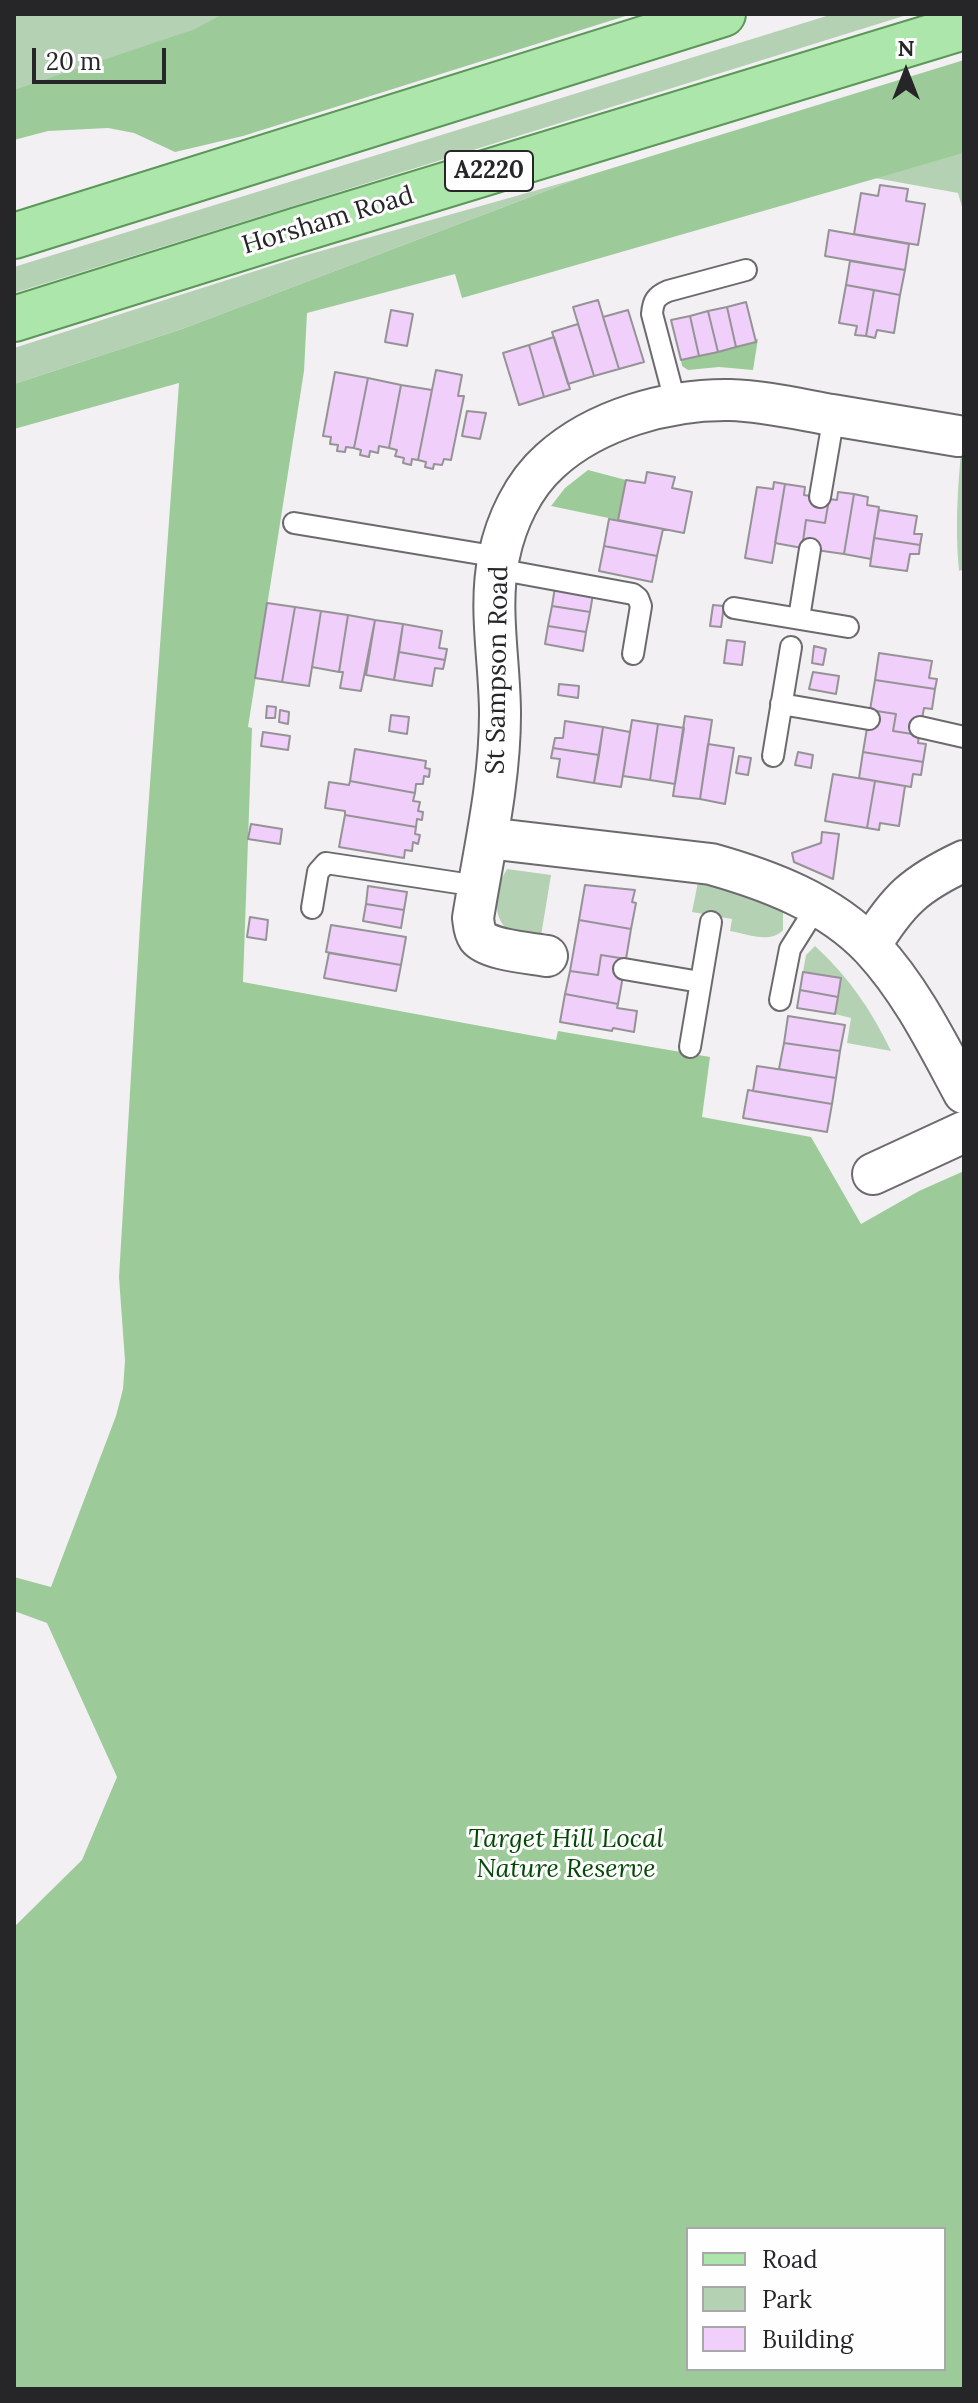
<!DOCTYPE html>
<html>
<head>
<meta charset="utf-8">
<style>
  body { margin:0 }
  #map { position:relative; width:978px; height:2403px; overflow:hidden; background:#f3f0f4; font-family:Lora,serif }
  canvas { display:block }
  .frame { position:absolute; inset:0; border:16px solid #262527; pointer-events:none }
  .legend { position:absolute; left:686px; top:2227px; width:260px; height:144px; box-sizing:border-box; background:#fffeff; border:2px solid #a8a7a9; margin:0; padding:10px 14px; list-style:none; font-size:24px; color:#262527 }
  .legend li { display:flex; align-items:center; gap:16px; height:40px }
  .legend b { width:40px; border:2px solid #a8a7a9 }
  .north { position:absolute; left:866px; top:32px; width:80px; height:80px; -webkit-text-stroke:6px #fffeff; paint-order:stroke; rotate:0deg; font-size:22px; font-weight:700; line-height:32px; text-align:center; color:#262527 }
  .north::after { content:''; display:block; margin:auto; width:28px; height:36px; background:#262527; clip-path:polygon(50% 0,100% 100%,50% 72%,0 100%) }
  .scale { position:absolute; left:32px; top:48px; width:134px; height:36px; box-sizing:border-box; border:4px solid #262527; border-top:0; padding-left:10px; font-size:24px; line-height:28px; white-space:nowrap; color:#262527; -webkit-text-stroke:6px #fffeff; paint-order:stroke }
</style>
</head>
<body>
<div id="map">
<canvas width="978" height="2403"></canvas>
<div class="frame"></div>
<ul class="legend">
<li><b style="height:10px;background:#ade6aa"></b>Road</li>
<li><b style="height:22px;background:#b5d1b3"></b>Park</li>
<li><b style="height:22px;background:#f0cffb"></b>Building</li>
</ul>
<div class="north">N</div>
<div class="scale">20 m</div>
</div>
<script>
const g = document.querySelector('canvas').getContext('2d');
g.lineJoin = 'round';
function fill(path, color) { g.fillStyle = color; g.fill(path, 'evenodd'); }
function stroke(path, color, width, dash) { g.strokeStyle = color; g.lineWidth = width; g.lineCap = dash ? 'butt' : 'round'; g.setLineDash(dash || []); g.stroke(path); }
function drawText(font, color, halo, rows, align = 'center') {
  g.font = font + ' Lora,serif'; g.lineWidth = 6; g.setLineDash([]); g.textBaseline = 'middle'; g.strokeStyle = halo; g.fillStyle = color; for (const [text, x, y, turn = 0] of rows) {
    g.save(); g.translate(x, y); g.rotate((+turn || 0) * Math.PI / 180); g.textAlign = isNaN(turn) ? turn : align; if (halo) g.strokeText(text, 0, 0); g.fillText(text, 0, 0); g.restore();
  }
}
const green = new Path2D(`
  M14 14H222L196 29 14 92Z
  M833 14H910L14 293V267Z
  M964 153V214L958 193 875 178Z
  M580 178 182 329 14 384V348L296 258Z
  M964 422V569L959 571C954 520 959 472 964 422Z
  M507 869 551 875 540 942C532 939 522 937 514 934 489 921 495 888 507 869Z
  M705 880 776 905 783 912V930C770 944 747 934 730 931L732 919 692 912 698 882Z
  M815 946C848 976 872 1011 891 1051L847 1043 851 1018 835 1014 841 978 803 972 806 955Z`);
const forest = new Path2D(`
  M222 14H632L243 136 175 152 134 133 108 128 48 131 14 140V90L195 29Z
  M964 60V153L462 298 455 274 307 313 304 371 248 727 252 728 243 982 556 1040 558 1031 710 1057 702 1117 811 1137 861 1224 919 1191 964 1171V2389H14V1927L82 1860 117 1777 47 1623 14 1611V1577L51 1587 116 1416 123 1389 125 1361 119 1277 141 908 179 383 14 429V384L182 329 580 178ZM688 2229H944V2369H688Z
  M755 339H758L753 370 719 367 688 370 682 366 681 360 755 342Z
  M588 470 626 480 618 520 551 506 565 488Z`);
const building = new Path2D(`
  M880 185 908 189 906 201 925 204 918 245 854 234 861 193 878 196Z
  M829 230 909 244 905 270 825 256Z
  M850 261 905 270 900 295 846 285Z
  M846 285 874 290 866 336 855 335 857 326 839 323Z
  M874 290 900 295 894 333 877 330 875 338 866 336Z
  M598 300 619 369 594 376 573 307Z
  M746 302 756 342 736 347 727 307Z
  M727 307 736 347 718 352 708 311Z
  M391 310 413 314 407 346 385 342Z
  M628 310 644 362 619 369 603 317Z
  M708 311 718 352 699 356 690 316Z
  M690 316 699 356 681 360 671 320Z
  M578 324 594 376 568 384 552 332Z
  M554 337 570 389 544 397 529 345Z
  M529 345 544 397 519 405 503 353Z
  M436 370 462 375 458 396H464L451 460 444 459 442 465 434 464 433 469 425 467 426 462 418 460Z
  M335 372 368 378 354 448 346 447 345 452 337 451 338 445 330 444 331 437 323 436Z
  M368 378 401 385 389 448 379 446 378 453 370 451 369 457 360 455 361 450 354 448Z
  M401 385 432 390 418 460 412 459 411 465 403 463 404 458 395 456 397 450 389 448Z
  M467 411 486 413 480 439 462 436Z
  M647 472 675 477 672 488 692 492 684 533 618 520 626 480 645 483Z
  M774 482 785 484 772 563 745 558 757 487 773 489Z
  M785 484 805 487 804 495 829 499 825 523 806 520 802 548 775 543Z
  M838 492 854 494 844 554 802 548 806 520 825 523 829 499 837 500Z
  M854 494 868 497 867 505 879 507 871 559 844 554Z
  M879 510 917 516 914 534H922L920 545 874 538Z
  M609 519 663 529 657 556 604 546Z
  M874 538 920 545 919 554H910L907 571 870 566Z
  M604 546 657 556 652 582 599 571Z
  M555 587 593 594 590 612 552 606Z
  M267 603 295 607 282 682 255 678Z
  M713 605 724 606 721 627 710 626Z
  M552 606 590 612 586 632 548 626Z
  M295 607 321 611 309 686 282 682Z
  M321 611 348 615 339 672 312 667Z
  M348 615 375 620 361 691 340 688 343 672H339Z
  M375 620 403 624 394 680 366 675Z
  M403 624 442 631 439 648 447 649 445 660 399 652Z
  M548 626 586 632 583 651 545 644Z
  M727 640 745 642 742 665 724 663Z
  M814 646 826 649 823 665 812 663Z
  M399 652 445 660 443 669 435 668 432 686 394 680Z
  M879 653 932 661 929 678 937 679 935 689 875 680Z
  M813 672 839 676 836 694 809 689Z
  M875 680 935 689 932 709 924 708 919 735 893 731 896 714 870 710Z
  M559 684 579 686 578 698 558 695Z
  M267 706 276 707 275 718H266Z
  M280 710 289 712 288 724 279 722Z
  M870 710 896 714 893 731 919 735 918 743 926 744 923 762 863 752Z
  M391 715 409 717 407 734 389 731Z
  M685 716 712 720 700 799 673 796Z
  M632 720 658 724 650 780 623 776Z
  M565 721 603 727 599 755 553 748 555 738H563Z
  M658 724 684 728 675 784 650 780Z
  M603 727 630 732 621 787 594 783Z
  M263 732 290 736 288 750 261 746Z
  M708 744 734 748 725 804 700 799Z
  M553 748 599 755 594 783 557 777 560 759 551 758Z
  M355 749 426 761 425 768 430 769 429 777 424 776 423 784H416L415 793 350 781Z
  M798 752 813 755 811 768 795 765Z
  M863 752 923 762 921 775 913 774 911 787 859 778Z
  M739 756 751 758 748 775 736 773Z
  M833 774 875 781 867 828 825 821Z
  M350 781 415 793 413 801 420 802 418 811 423 812 422 820 417 819 416 827 345 815V811L325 808 329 782 349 785Z
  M875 781 905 786 899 826 880 823 879 830 867 828Z
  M345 815 416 827 415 834 420 835 418 844 413 842 412 851 405 850 404 858 339 847Z
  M251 824 282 829 280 844 248 839Z
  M822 832 839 834 833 879 794 862 792 853 821 843Z
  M585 885 635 890 632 902 636 903 631 929 579 920Z
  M368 886 407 892 404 910 366 904Z
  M366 904 404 910 401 928 363 921Z
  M250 917 268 920 266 940 247 937Z
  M579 920 631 929 626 959 601 955 598 975 570 971Z
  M331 925 406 937 401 965 326 952Z
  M329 953 401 965 396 991 324 978Z
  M601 955 626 959 618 1004 565 994 570 971 598 975Z
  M803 972 841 978 838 997 800 990Z
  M800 990 838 997 835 1014 797 1008Z
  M565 994 618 1004 617 1008 637 1011 634 1032 613 1028 612 1031 560 1022Z
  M788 1016 845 1025 840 1051 784 1043Z
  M784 1043 840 1051 836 1078 779 1069Z
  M757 1066 836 1078 832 1104 753 1091Z
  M748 1090 832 1104 827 1132 743 1118Z`);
const service = new Path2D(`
  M676 405 652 314C653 301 656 296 668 291L746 270
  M820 497 834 415
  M294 523 499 557
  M497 569 633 594 638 598 641 606 633 654
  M734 608 848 627
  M799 618 810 549
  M781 704 869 719
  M920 727 964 737
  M773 756 791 647
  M312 908 318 872 326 863 478 886
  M624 969 700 982
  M780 1000 790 949 817 906
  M690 1047 711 922`);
const minor = new Path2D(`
  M487 838 711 864C768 880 830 903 872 948 911 990 937 1043 964 1093
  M870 946C898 900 915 884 964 861
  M547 956C530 953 488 950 478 937 474 931 474 925 473 918 484 850 500 783 500 714 500 662 488 607 499 556 506 522 523 485 550 461 596 419 669 399 730 400 764 401 798 409 832 415 874 422 916 429 958 436
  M873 1174 964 1132`);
const primary = new Path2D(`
  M14 236 723 14
  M14 319 298 230 964 27`);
const shields = [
  [489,171,88]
];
const shieldNames = [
  ["A2220",489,171]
];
const streetNames = [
  ["Horsham Road",328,221,-17],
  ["St Sampson Road",498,670,-89]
];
const parkNames = [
  ["Target Hill Local",566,1840],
  ["Nature Reserve",566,1870]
];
fill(green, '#b5d1b3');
fill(forest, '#9ccb99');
fill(building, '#f0cffb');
stroke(building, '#959396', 2);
stroke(service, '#6c6a6d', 24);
stroke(minor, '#6c6a6d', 44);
stroke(primary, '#5b9858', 48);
stroke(service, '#fff', 20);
stroke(minor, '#fff', 40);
stroke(primary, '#ade6aa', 44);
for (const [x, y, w] of shields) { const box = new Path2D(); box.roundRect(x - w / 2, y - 20, w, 40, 6); g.fillStyle = '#fffeff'; g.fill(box); stroke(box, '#262527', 2); }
drawText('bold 24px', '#262527', null, shieldNames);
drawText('26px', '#262527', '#fffeff', streetNames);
drawText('italic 26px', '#024904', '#fffeff', parkNames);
</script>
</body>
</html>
